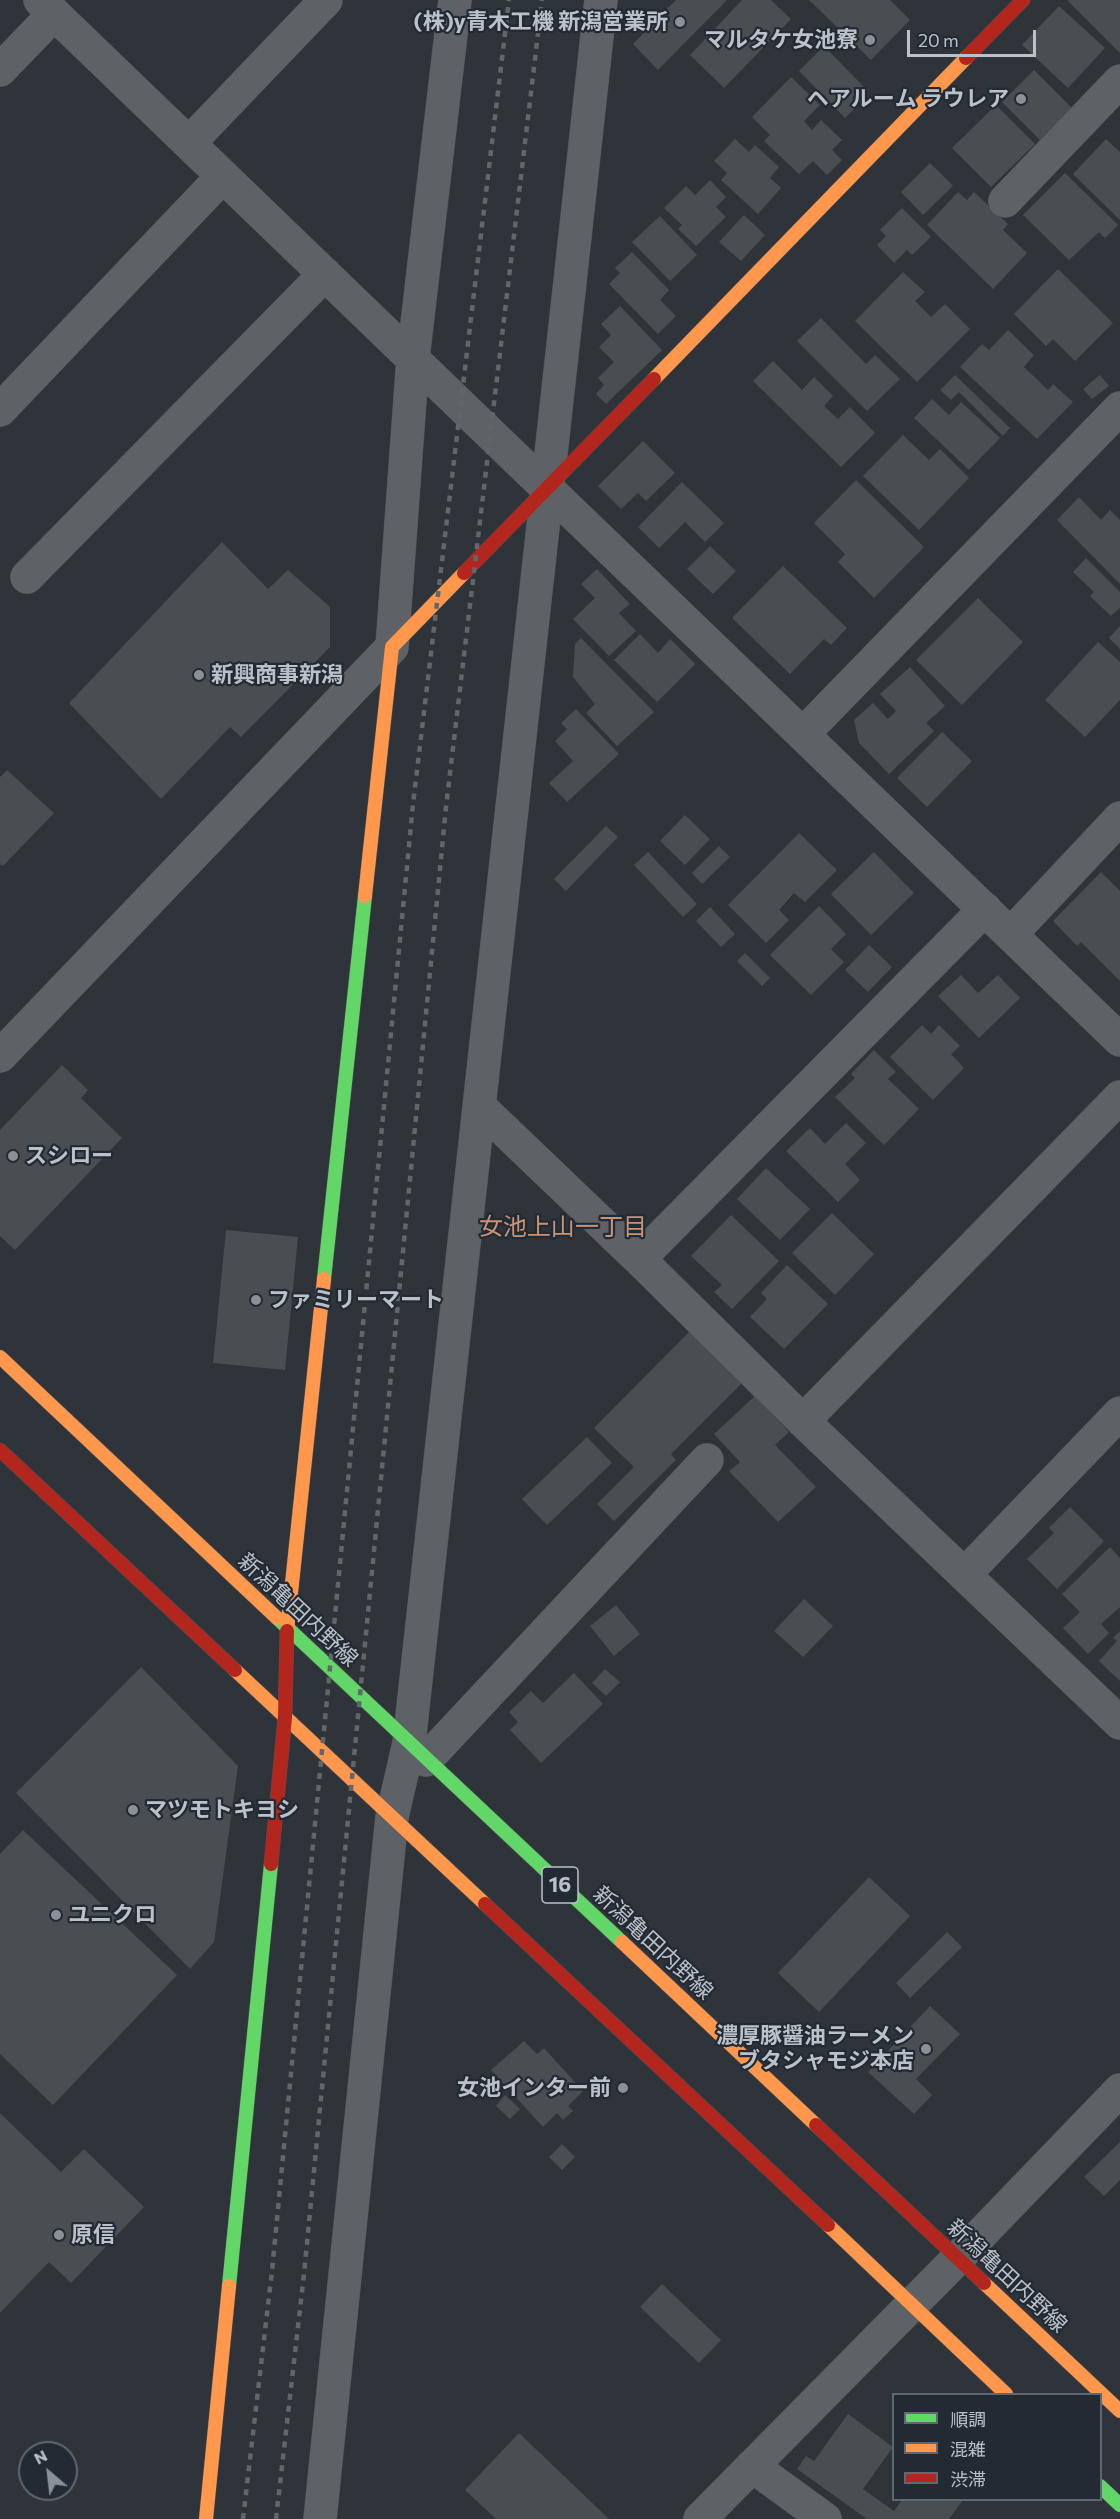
<!DOCTYPE html>
<html>
<head>
<meta charset="utf-8">
<style>
  body { margin:0 }
  #map { position:relative; width:1120px; height:2519px; overflow:hidden; background:#2e3439; font-family:Commissioner,"Noto Sans JP",sans-serif }
  canvas { display:block }
  .legend { position:absolute; left:892px; top:2393px; width:210px; height:108px; box-sizing:border-box; background:#222b34; border:2px solid #5f6770; margin:0; padding:8px 10px; list-style:none; font-size:18px; color:#bac1c9 }
  .legend li { display:flex; align-items:center; gap:12px; height:30px }
  .legend b { width:30px; border:2px solid #5f6770 }
  .north { position:absolute; left:18px; top:2441px; width:60px; height:60px; box-sizing:border-box; background:#222b34; border:2px solid #5f6770; border-radius:50%; rotate:332deg; font-size:16px; font-weight:700; line-height:24px; text-align:center; color:#bac1c9 }
  .north::after { content:''; display:block; margin:auto; width:21px; height:27px; background:#899097; clip-path:polygon(50% 0,100% 100%,50% 72%,0 100%) }
  .scale { position:absolute; left:907px; top:30px; width:129px; height:27px; box-sizing:border-box; border:3px solid #bac1c9; border-top:0; padding-left:8px; font-size:18px; line-height:21px; white-space:nowrap; color:#bac1c9; -webkit-text-stroke:4px #222b34; paint-order:stroke }
</style>
</head>
<body>
<div id="map">
<canvas width="1120" height="2519"></canvas>
<ul class="legend">
<li><b style="height:8px;background:#63d668"></b>順調</li>
<li><b style="height:8px;background:#ff974d"></b>混雑</li>
<li><b style="height:8px;background:#b3261e"></b>渋滞</li>
</ul>
<div class="north">N</div>
<div class="scale">20 m</div>
</div>
<script>
const g = document.querySelector('canvas').getContext('2d');
g.lineJoin = 'round';
function fill(path, color) { g.fillStyle = color; g.fill(path, 'evenodd'); }
function stroke(path, color, width, dash) { g.strokeStyle = color; g.lineWidth = width; g.lineCap = dash ? 'butt' : 'round'; g.setLineDash(dash || []); g.stroke(path); }
function drawText(font, color, halo, rows, align = 'center') {
  g.font = font + ' Commissioner,"Noto Sans JP",sans-serif'; g.lineWidth = 4.5; g.setLineDash([]); g.textBaseline = 'middle'; g.strokeStyle = halo; g.fillStyle = color; for (const [text, x, y, turn = 0] of rows) {
    g.save(); g.translate(x, y); g.rotate((+turn || 0) * Math.PI / 180); g.textAlign = isNaN(turn) ? turn : align; if (halo) g.strokeText(text, 0, 0); g.fillText(text, 0, 0); g.restore();
  }
}
const building = new Path2D(`
  M676 0H727L658 70 633 44Z
  M742 0H771L791 19 724 88 690 55Z
  M809 0H890L910 20 871 60Z
  M1069 0H1120V53L1068 1Z
  M1059 6 1105 48 1068 88 1022 45Z
  M824 46 864 87 852 98 859 104 845 118 799 71Z
  M1034 70 1072 108 1040 140 1002 102Z
  M791 77 820 105 804 121 812 130 821 120 842 140 832 150 842 160 827 175 813 161 799 174 764 141 770 135 752 117Z
  M996 105 1035 144 991 187 952 148Z
  M735 139 749 152 755 145 779 167 770 178 781 188 758 214 721 180 727 173 714 161Z
  M1106 139 1120 152V220L1073 174Z
  M930 163 953 186 923 215 901 192Z
  M1065 173 1118 225 1105 238 1099 232 1069 260 1023 215Z
  M710 180 726 197 716 207 726 217 696 246 678 229 682 225 664 208 686 186 695 195Z
  M958 192 967 200 974 192 1008 224 1003 230 1027 253 993 289 927 225Z
  M902 208 931 237 912 255 907 250 894 263 877 245 886 236 880 230Z
  M744 215 765 235 741 261 719 242Z
  M660 216 697 255 670 281 632 242Z
  M632 252 669 290 660 300 676 316 658 334 609 284 620 273 615 268Z
  M1058 269 1113 323 1075 361 1053 339 1046 346 1014 314Z
  M903 272 925 292 915 301 931 317 945 304 970 329 917 382 855 321Z
  M620 306 662 350 606 404 596 394 604 385 598 378 614 362 599 347 611 335 601 324Z
  M821 318 866 364 875 355 900 379 867 411 797 341Z
  M1008 330 1034 355 1024 367 1048 390 1053 384 1073 402 1037 439 960 367 982 344 989 350Z
  M773 361 802 390 814 377 833 396 824 406 838 419 850 407 875 433 841 467 753 381Z
  M955 375 1010 428 1003 436 959 392 951 400 940 390Z
  M1100 375 1109 386 1092 399 1083 389Z
  M932 399 949 415 961 402 1000 438 969 470 914 418Z
  M903 435 929 460 940 449 969 478 919 530 863 476Z
  M643 441 675 473 646 501 638 493 621 509 598 486Z
  M856 480 924 547 874 598 838 562 845 554 814 523Z
  M682 482 724 523 705 542 685 522 659 548 638 527Z
  M1079 497 1101 520 1110 510 1120 520V584L1057 520Z
  M222 542 268 589 288 570 330 607V647L241 737 230 727 161 799 69 703Z
  M710 546 736 571 713 594 687 569Z
  M1086 558 1120 592V608L1111 616 1090 596 1094 592 1073 572Z
  M783 566 847 628 831 645 824 639 790 674 732 618Z
  M597 569 630 604 619 613 636 631 609 656 573 619 595 598 581 584Z
  M978 598 1023 642 962 705 916 660Z
  M1120 626V649L1109 638Z
  M640 634 658 653 670 639 695 664 657 702 614 660Z
  M581 638 654 712 617 746 586 713 595 704 573 677 575 644Z
  M1098 642 1120 662V700L1085 737 1045 700Z
  M910 667 945 706 926 723 934 731 889 774 859 743 854 720 873 703 888 719 896 711 880 694Z
  M576 709 619 754 567 802 549 783 573 761 555 741 567 729 561 723Z
  M942 732 972 761 927 807 897 778Z
  M7 770 54 813 3 866 0 864V777Z
  M685 815 710 839 685 865 660 841Z
  M606 826 618 837 566 891 554 879Z
  M799 833 837 870 805 902 794 893 779 910 789 920 766 943 728 905Z
  M719 846 730 857 702 884 692 873Z
  M648 852 697 904 683 917 634 865Z
  M874 852 914 893 871 935 831 894Z
  M1101 872 1120 891V981L1081 942 1077 946 1053 921Z
  M819 906 846 934 831 949 844 962 811 995 770 955Z
  M710 907 735 934 721 947 696 921Z
  M869 945 892 967 868 992 845 970Z
  M745 953 770 978 762 986 737 961Z
  M961 975 978 993 998 975 1020 998 979 1038 938 996Z
  M922 1025 931 1034 939 1025 960 1046 951 1054 964 1068 933 1100 890 1057Z
  M874 1050 896 1072 888 1079 919 1109 884 1145 835 1097 855 1078 851 1074Z
  M62 1065 88 1090 81 1098 122 1138 15 1250 0 1236V1130Z
  M846 1123 866 1143 845 1164 860 1180 838 1202 786 1151 810 1128 825 1144Z
  M766 1168 810 1209 780 1240 737 1199Z
  M832 1213 874 1254 835 1295 792 1253Z
  M731 1215 779 1261 732 1309 714 1292 722 1285 691 1256Z
  M226 1230 298 1237 285 1370 213 1363Z
  M787 1265 828 1304 784 1349 750 1317 767 1299 761 1293Z
  M692 1329 744 1381 671 1454 676 1460 614 1521 597 1504 634 1467 594 1428Z
  M755 1396 789 1432 775 1445 816 1487 778 1522 729 1471 740 1462 714 1434Z
  M587 1437 612 1463 547 1525 522 1499Z
  M1070 1507 1104 1541 1057 1589 1027 1559 1054 1533 1049 1528Z
  M1110 1547 1120 1558V1607L1101 1624 1109 1633 1088 1654 1063 1628 1080 1612 1062 1594Z
  M804 1599 833 1626 803 1657 774 1631Z
  M616 1605 640 1634 614 1656 590 1626Z
  M1120 1631V1681L1099 1661 1117 1641 1113 1638Z
  M141 1667 238 1766 214 1942 190 1969 16 1793Z
  M605 1669 620 1682 606 1696 592 1683Z
  M574 1673 603 1704 541 1763 510 1730 518 1722 509 1712 531 1691 543 1703Z
  M23 1830 177 1975 53 2105 0 2054V1854Z
  M869 1877 910 1916 819 2012 778 1973Z
  M947 1932 962 1947 910 1998 896 1983Z
  M930 2006 960 2034 916 2079 932 2095 914 2114 868 2072Z
  M524 2041 537 2054 544 2048 583 2091 568 2106 573 2111 563 2120 557 2113 543 2127 491 2070Z
  M505 2095 520 2109 510 2119 496 2106Z
  M0 2113 61 2172 84 2149 144 2207 71 2283 49 2262 0 2313Z
  M1120 2142V2180L1104 2196 1084 2177Z
  M562 2144 575 2157 562 2170 549 2157Z
  M662 2284 721 2340 699 2363 640 2307Z
  M848 2414 893 2447 863 2489 894 2511 902 2500H963L949 2519H867L797 2469 806 2456 814 2461Z
  M519 2433 609 2519H496L465 2490Z`);
const street = new Path2D(`
  M40 0 1120 1040
  M0 70 54 14
  M189 143 326 0
  M1005 201 1120 81
  M0 410 223 176
  M27 577 325 274
  M803 734 1120 408
  M985 909 639 1259 803 1421 1120 1723
  M1011 934 1120 818
  M0 1056 392 647 413 358 455 0
  M479 1106 639 1259
  M803 1421 1120 1097
  M965 1574 1120 1413
  M426 1760 707 1460
  M752 2466 825 2519
  M320 2519 392 1817 409 1743 601 0
  M700 2519 958 2258 1120 2090`);
const fast = new Path2D(`
  M324 1279 365 896
  M277 1618 622 1942
  M229 2286 271 1864
  M1100 2486 1120 2505`);
const slow = new Path2D(`
  M654 379 966 58
  M365 896 392 647 464 573
  M0 1357 277 1618
  M287 1631 324 1279
  M235 1670 485 1904
  M622 1942 816 2125
  M828 2225 1006 2394
  M984 2283 1120 2411
  M206 2519 229 2286`);
const jam = new Path2D(`
  M966 58 1023 0
  M464 573 654 379
  M0 1450 235 1670
  M271 1864 285 1717 287 1631
  M485 1904 828 2225
  M816 2125 984 2283`);
const rail = new Path2D(`
  M243 2519 272 2271 413 804 509 0
  M276 2519 304 2274 446 807 542 0`);
const markers = [
  [680,22,6,"#899097"],
  [870,40,6,"#899097"],
  [1021,99,6,"#899097"],
  [199,675,6,"#899097"],
  [13,1156,6,"#899097"],
  [256,1300,6,"#899097"],
  [133,1810,6,"#899097"],
  [56,1915,6,"#899097"],
  [926,2049,6,"#899097"],
  [623,2088,6,"#899097"],
  [59,2235,6,"#899097"]
];
const shields = [
  [560,1885,36]
];
const shieldNames = [
  ["16",560,1885]
];
const poiNames = [
  ["(株)y青木工機 新潟営業所",668,22,"right"],
  ["マルタケ女池寮",858,40,"right"],
  ["ヘアルーム ラウレア",1009,99,"right"],
  ["新興商事新潟",211,675],
  ["スシロー",25,1156],
  ["ファミリーマート",268,1300],
  ["マツモトキヨシ",145,1810],
  ["ユニクロ",68,1915],
  ["濃厚豚醤油ラーメン",914,2036,"right"],
  ["ブタシャモジ本店",914,2061,"right"],
  ["女池インター前",611,2088,"right"],
  ["原信",71,2235]
];
const streetNames = [
  ["新潟亀田内野線",298,1610,43],
  ["新潟亀田内野線",653,1943,43],
  ["新潟亀田内野線",1007,2276,43]
];
const neighbourhoodNames = [
  ["女池上山一丁目",563,1227]
];
fill(building, '#494e52');
stroke(street, '#4c5054', 34);
stroke(fast, '#4c5054', 15);
stroke(slow, '#4c5054', 15);
stroke(jam, '#4c5054', 15);
stroke(street, '#5e6267', 33);
stroke(fast, '#63d668', 14);
stroke(slow, '#ff974d', 14);
stroke(jam, '#b3261e', 14);
stroke(rail, '#62666b', 4.5, [6, 6]);
for (const [x, y, r, color] of markers) { const dot = new Path2D(); dot.arc(x, y, r, 0, 2 * Math.PI); g.fillStyle = color; g.fill(dot); stroke(dot, '#222b34', 2); }
for (const [x, y, w] of shields) { const box = new Path2D(); box.roundRect(x - w / 2, y - 18, w, 36, 4.5); g.fillStyle = '#222b34'; g.fill(box); stroke(box, '#bac1c9', 1.5); }
drawText('bold 21px', '#bac1c9', null, shieldNames);
drawText('bold 22px', '#bac1c9', '#222b34', poiNames, 'left');
drawText('22px', '#bac1c9', '#222b34', streetNames);
drawText('24px', '#c99375', '#222b34', neighbourhoodNames);
</script>
</body>
</html>
